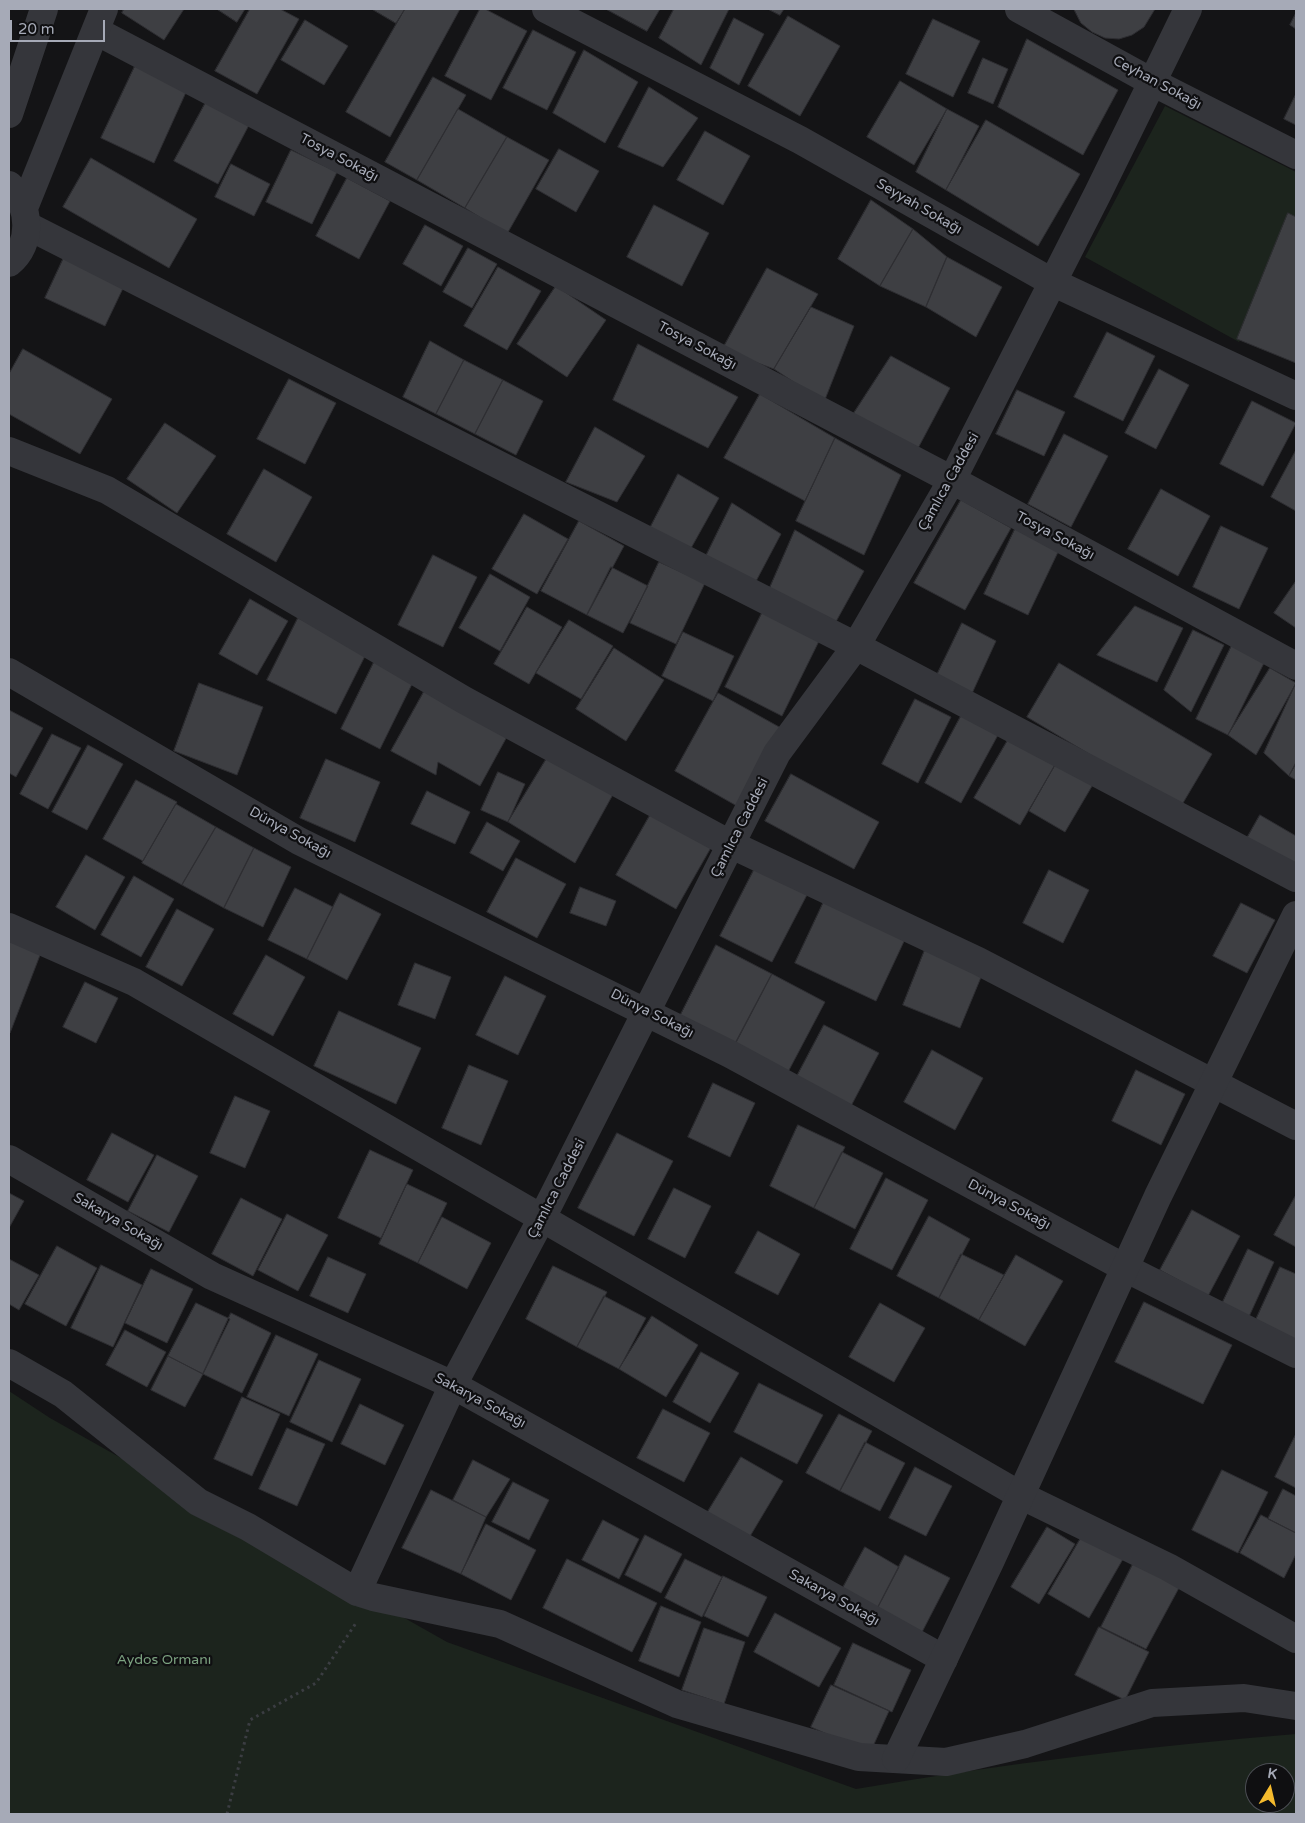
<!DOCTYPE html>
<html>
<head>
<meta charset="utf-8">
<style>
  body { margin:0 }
  #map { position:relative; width:1305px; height:1823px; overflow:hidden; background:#141416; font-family:"Varela Round",sans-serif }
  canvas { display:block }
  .frame { position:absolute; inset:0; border:10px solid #a6aab7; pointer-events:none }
  .north { position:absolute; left:1245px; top:1763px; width:50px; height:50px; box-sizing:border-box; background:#0f0f11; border:1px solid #4b4d53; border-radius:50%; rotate:9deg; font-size:14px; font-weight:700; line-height:20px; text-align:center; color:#a6aab7 }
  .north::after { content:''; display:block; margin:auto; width:18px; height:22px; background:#f5ba2d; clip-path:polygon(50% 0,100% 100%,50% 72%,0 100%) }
  .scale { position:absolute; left:10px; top:20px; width:95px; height:22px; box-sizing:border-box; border:2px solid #a6aab7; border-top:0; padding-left:6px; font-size:15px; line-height:18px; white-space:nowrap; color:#a6aab7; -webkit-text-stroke:4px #0f0f11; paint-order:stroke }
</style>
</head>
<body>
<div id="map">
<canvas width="1305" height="1823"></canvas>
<div class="frame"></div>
<div class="north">K</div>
<div class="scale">20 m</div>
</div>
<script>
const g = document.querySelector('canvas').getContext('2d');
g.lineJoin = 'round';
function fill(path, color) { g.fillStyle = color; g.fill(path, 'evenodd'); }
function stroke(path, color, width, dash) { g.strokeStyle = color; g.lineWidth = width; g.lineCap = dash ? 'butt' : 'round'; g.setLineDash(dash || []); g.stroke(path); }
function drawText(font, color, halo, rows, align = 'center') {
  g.font = font + ' "Varela Round",sans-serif'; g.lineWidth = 4.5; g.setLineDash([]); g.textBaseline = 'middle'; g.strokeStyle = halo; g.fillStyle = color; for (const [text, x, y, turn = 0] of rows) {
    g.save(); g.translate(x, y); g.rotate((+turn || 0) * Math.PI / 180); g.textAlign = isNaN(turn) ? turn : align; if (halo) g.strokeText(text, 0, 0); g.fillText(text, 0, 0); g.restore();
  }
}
const green = new Path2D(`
  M1165 106 1296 172V228L1239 342 1085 257Z
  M9 1391 50 1418 447 1642 856 1789C1002 1764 1149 1746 1296 1734V1814H9ZM1255 1773H1285V1803H1255Z`);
const building = new Path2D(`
  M124 9H184L164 40 122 13Z
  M217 9H245L237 22Z
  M250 9H280L299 19 257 94 215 71Z
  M372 9H405L396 23Z
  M405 9H460L390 137 346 112Z
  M480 9H485L527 31 491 100 445 76Z
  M606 9H660L647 31Z
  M674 9H729L701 65 659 38Z
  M768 9H784L780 15Z
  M1074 9H1155L1144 27 1132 35 1119 39 1105 38 1092 32 1081 23Z
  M1296 13V29L1290 25Z
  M788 16 840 46 800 116 748 86Z
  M734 18 764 34 739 85 710 68Z
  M933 19 980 41 953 97 906 74Z
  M305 20 348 46 324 85 281 60Z
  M533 30 576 52 547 110 503 88Z
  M1027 39 1118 90 1083 155 998 107Z
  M584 50 638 82 605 143 553 113Z
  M983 58 1008 69 993 104 968 93Z
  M135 66 187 90 154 163 101 138Z
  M433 77 466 95 417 180 385 162Z
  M900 81 947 109 914 165 867 137Z
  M649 87 698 118 663 167 618 147Z
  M1296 94V125L1284 119Z
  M206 102 249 125 218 184 174 161Z
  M458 109 507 137 465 208 417 180Z
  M947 109 979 126 946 190 916 172Z
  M986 120 1080 174 1038 246 946 190Z
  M705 131 750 156 723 205 677 180Z
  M507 137 549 160 507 234 465 208Z
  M559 149 599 171 576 212 536 189Z
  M291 150 337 172 312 224 266 202Z
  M91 158 197 219 169 268 63 207Z
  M231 164 270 184 254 216 215 197Z
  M347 178 390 201 359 259 316 236Z
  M871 200 913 229 880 286 838 259Z
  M654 205 709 233 682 286 627 257Z
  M1288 213 1296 217V363L1237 339Z
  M425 225 463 246 441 286 403 264Z
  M913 229 947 257 926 307 880 286Z
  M468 248 497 264 472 308 443 292Z
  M66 253 126 282 105 326 45 298Z
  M947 257 1002 287 976 337 926 307Z
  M498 267 541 291 507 350 464 326Z
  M767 268 818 294 774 369 722 350Z
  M556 286 606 320 567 377 517 344Z
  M811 307 854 326 824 402 774 369Z
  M1107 332 1155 356 1123 421 1074 397Z
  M430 341 464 360 436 414 403 397Z
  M638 344 738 397 708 448 613 400Z
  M23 349 112 399 80 454 9 414V374Z
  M891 356 950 388 916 452 852 416Z
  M464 360 503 380 475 434 436 414Z
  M1159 369 1189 385 1156 449 1125 433Z
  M289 379 336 403 305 464 257 439Z
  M503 380 543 401 516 455 475 434Z
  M1017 390 1065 412 1044 456 996 434Z
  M760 394 835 438 805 501 724 458Z
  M1252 401 1296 423 1263 486 1220 464Z
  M165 423 216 456 177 513 127 479Z
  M595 427 645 456 617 502 566 482Z
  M1064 434 1108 456 1071 527 1028 504Z
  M835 438 901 475 864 555 796 521Z
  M1296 450V511L1271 497Z
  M264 469 312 497 276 562 227 534Z
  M678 474 719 498 690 550 650 528Z
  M1161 489 1210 516 1178 576 1128 549Z
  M961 500 1011 528 965 610 914 583Z
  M732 503 781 534 754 585 705 558Z
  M524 514 568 539 537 594 492 569Z
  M579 521 624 546 587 615 541 591Z
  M1221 526 1268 548 1239 609 1193 587Z
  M1015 529 1059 550 1028 615 984 594Z
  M795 530 864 571 833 627 768 592Z
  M433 555 477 577 443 647 398 625Z
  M659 562 705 583 676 644 630 623Z
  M611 567 648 586 623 633 587 615Z
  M490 574 530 597 500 651 459 628Z
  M1296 581V628L1274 613Z
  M250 599 288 621 257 675 219 654Z
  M1135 606 1183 628 1157 682 1097 655Z
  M527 607 562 627 529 684 494 664Z
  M765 607 822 635 782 716 725 687Z
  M298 618 367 652 336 714 267 680Z
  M569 620 613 646 581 699 536 673Z
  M962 623 996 641 969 700 934 681Z
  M1193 630 1224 645 1191 712 1164 690Z
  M683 632 734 656 713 701 662 676Z
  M1232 645 1265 661 1228 735 1196 719Z
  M614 648 664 680 626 741 576 709Z
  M377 656 416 676 380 749 341 729Z
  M1059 663 1212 754 1180 808 1027 717Z
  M1270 668 1296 683 1256 755 1228 735Z
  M199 683 263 707 237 775 174 751Z
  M1296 683V762L1289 776 1264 753Z
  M426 688 509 733 480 786 438 762 436 775 391 751Z
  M718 693 781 728 737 806 675 771Z
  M915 699 951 717 918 783 882 764Z
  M9 710 43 728 16 777 9 773Z
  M961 716 998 735 961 803 925 783Z
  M1012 733 1058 760 1020 825 974 798Z
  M52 734 81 748 48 809 20 794Z
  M88 745 123 764 87 830 52 812Z
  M550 753 616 789 575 863 508 822Z
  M326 759 380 782 355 842 300 818Z
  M1058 760 1095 781 1065 832 1029 811Z
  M1296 764V780L1289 776Z
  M498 772 525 784 508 822 481 810Z
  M791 774 879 822 854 869 765 821Z
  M136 780 177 802 143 861 103 839Z
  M427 791 470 812 455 844 411 824Z
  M176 804 216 827 182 885 142 863Z
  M653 810 713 844 676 909 616 875Z
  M1260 815 1296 836V872L1242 847Z
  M487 822 520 841 503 871 470 853Z
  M216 827 254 848 224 908 182 885Z
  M254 848 291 867 263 927 224 908Z
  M86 855 125 877 95 930 56 907Z
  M516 858 566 884 537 938 487 912Z
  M757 864 809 891 772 962 720 936Z
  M1049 870 1089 890 1063 943 1023 923Z
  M134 876 174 899 141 957 101 935Z
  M580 887 616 901 606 926 570 913Z
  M295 888 333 907 307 959 268 940Z
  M340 893 381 914 347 980 307 959Z
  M826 897 907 935 876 1001 795 963Z
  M1241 903 1275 920 1247 973 1213 956Z
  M177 909 214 929 182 986 146 967Z
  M9 937 42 950 10 1033 9 1032Z
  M716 945 772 974 730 1054 675 1026Z
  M926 947 984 970 960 1028 903 1005Z
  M266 955 305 977 273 1036 233 1014Z
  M415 963 451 977 435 1019 398 1005Z
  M772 974 825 1002 788 1072 735 1044Z
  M505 976 546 996 518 1055 476 1035Z
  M85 982 118 998 96 1043 63 1027Z
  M339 1011 421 1048 396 1104 314 1066Z
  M824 1025 879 1053 851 1106 796 1078Z
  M932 1050 983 1078 955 1130 904 1102Z
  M469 1065 508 1081 481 1145 442 1128Z
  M1136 1070 1185 1094 1161 1145 1112 1121Z
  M713 1083 755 1103 730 1157 688 1137Z
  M235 1096 270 1111 245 1168 210 1153Z
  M798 1125 845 1147 814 1208 770 1186Z
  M112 1133 154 1155 128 1202 87 1180Z
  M617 1133 673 1161 634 1236 578 1208Z
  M370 1150 413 1170 381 1238 338 1218Z
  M842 1152 883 1173 855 1229 814 1208Z
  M157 1155 198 1176 169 1232 128 1211Z
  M886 1178 928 1200 892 1270 850 1249Z
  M407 1184 447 1203 418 1263 379 1244Z
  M674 1188 711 1206 685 1258 648 1239Z
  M9 1193 24 1201 9 1228Z
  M1296 1195V1247L1274 1235Z
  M241 1198 282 1219 253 1276 212 1254Z
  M1192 1210 1240 1236 1208 1296 1160 1270Z
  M287 1214 328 1235 298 1291 258 1270Z
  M929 1216 970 1239 939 1298 897 1276Z
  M442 1217 491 1243 467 1289 418 1263Z
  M758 1231 800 1254 778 1295 735 1273Z
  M57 1246 97 1268 66 1326 25 1304Z
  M1248 1249 1274 1262 1247 1321 1220 1308Z
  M961 1254 1004 1275 979 1320 939 1298Z
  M1016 1255 1063 1281 1025 1346 979 1320Z
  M328 1257 366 1274 348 1313 310 1296Z
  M9 1259 39 1275 19 1310 9 1304Z
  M101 1265 142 1285 113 1347 71 1328Z
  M553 1266 607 1292 577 1347 526 1319Z
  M1280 1267 1296 1274V1346L1253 1326Z
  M151 1269 193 1289 167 1343 125 1323Z
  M604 1296 646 1318 619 1369 577 1347Z
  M1144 1302 1232 1345 1203 1404 1115 1362Z
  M196 1303 230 1319 203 1374 168 1356Z
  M880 1303 925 1328 894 1382 849 1357Z
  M231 1313 271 1333 242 1393 203 1374Z
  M652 1316 698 1345 666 1397 619 1369Z
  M125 1330 166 1352 147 1387 106 1365Z
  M276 1335 318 1354 289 1416 247 1397Z
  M701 1352 739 1373 710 1423 673 1402Z
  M168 1356 203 1374 185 1407 151 1390Z
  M319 1360 361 1379 332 1442 290 1422Z
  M759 1383 823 1415 797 1464 734 1432Z
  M242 1397 280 1414 252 1476 214 1459Z
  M360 1404 404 1425 385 1465 341 1444Z
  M663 1409 710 1433 684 1482 637 1458Z
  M839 1414 872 1431 840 1491 806 1473Z
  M287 1428 325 1444 297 1506 259 1489Z
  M1296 1434V1488L1275 1477Z
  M865 1442 905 1463 880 1511 840 1491Z
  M741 1457 783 1481 743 1548 701 1523Z
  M473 1460 510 1479 486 1517 453 1500Z
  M915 1467 952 1486 926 1536 889 1518Z
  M1222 1470 1268 1492 1238 1553 1192 1530Z
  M513 1482 549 1500 529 1540 492 1522Z
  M1283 1489 1296 1496V1533L1268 1519Z
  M431 1490 486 1517 461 1574 402 1548Z
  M1261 1515 1296 1533V1554L1284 1578 1240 1553Z
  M603 1520 639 1539 619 1579 582 1560Z
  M486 1524 536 1550 511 1600 461 1574Z
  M1047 1527 1075 1544 1039 1604 1011 1587Z
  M645 1535 682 1554 661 1593 625 1575Z
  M1082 1536 1123 1559 1089 1618 1048 1594Z
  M865 1547 899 1567 875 1613 840 1593Z
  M905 1555 950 1578 920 1636 875 1613Z
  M567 1559 657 1603 632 1652 543 1608Z
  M685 1559 722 1577 702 1617 665 1598Z
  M1134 1562 1180 1586 1146 1649 1101 1627Z
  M723 1576 767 1597 748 1637 704 1616Z
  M661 1606 701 1622 679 1677 639 1661Z
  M775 1613 841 1648 819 1687 754 1652Z
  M1099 1627 1149 1652 1125 1700 1075 1675Z
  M704 1628 745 1642 724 1704 682 1690Z
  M853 1643 911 1670 892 1712 834 1685Z
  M831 1685 889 1711 870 1753 811 1727Z`);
const path = new Path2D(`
  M227 1814 250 1720 316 1683 356 1623`);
const minor = new Path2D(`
  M546 9 800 140 1052 282 1296 396
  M1019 9 1152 82 1296 155
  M96 31 952 480 1296 666
  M28 226 856 646 1296 878
  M9 451 107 490 464 700 732 845 978 961 1296 1126
  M9 672 299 841 730 1054 1125 1268 1296 1354
  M9 927 134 982 1020 1495 1168 1567 1296 1639
  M9 1159 212 1276 453 1385 944 1659
  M9 1363 63 1394 198 1502 248 1527 357 1592 373 1597 500 1624 677 1704 859 1757 946 1762 1025 1744 1152 1703 1244 1698 1296 1706
  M357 1592 453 1385 542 1218 777 753 856 646 952 480 1098 193 1188 9`);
const tertiary = new Path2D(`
  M9 114 44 9
  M9 185C31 206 33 244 9 263
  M24 208 104 9
  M896 1759 990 1562 1158 1196 1296 915`);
const streetNames = [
  ["Ceyhan Sokağı",1157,83,28],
  ["Tosya Sokağı",339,158,28],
  ["Seyyah Sokağı",919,207,30],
  ["Tosya Sokağı",697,346,28],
  ["Çamlıca Caddesi",949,482,-61],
  ["Tosya Sokağı",1055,536,28],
  ["Çamlıca Caddesi",740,828,-63],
  ["Dünya Sokağı",290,833,29],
  ["Dünya Sokağı",652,1014,27],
  ["Çamlıca Caddesi",557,1189,-63],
  ["Dünya Sokağı",1009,1205,28],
  ["Sakarya Sokağı",118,1222,30],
  ["Sakarya Sokağı",480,1401,28],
  ["Sakarya Sokağı",834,1598,29]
];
const parkNames = [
  ["Aydos Ormanı",164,1660]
];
fill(green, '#1c241d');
fill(building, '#3e3f43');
stroke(building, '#2e2e32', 1);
stroke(path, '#3b3d42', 3, [2.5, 4]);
stroke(minor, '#35363b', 28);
stroke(tertiary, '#35363b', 28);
drawText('14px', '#a6aab7', '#0f0f11', streetNames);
drawText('14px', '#7ca280', '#0f0f11', parkNames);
</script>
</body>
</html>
